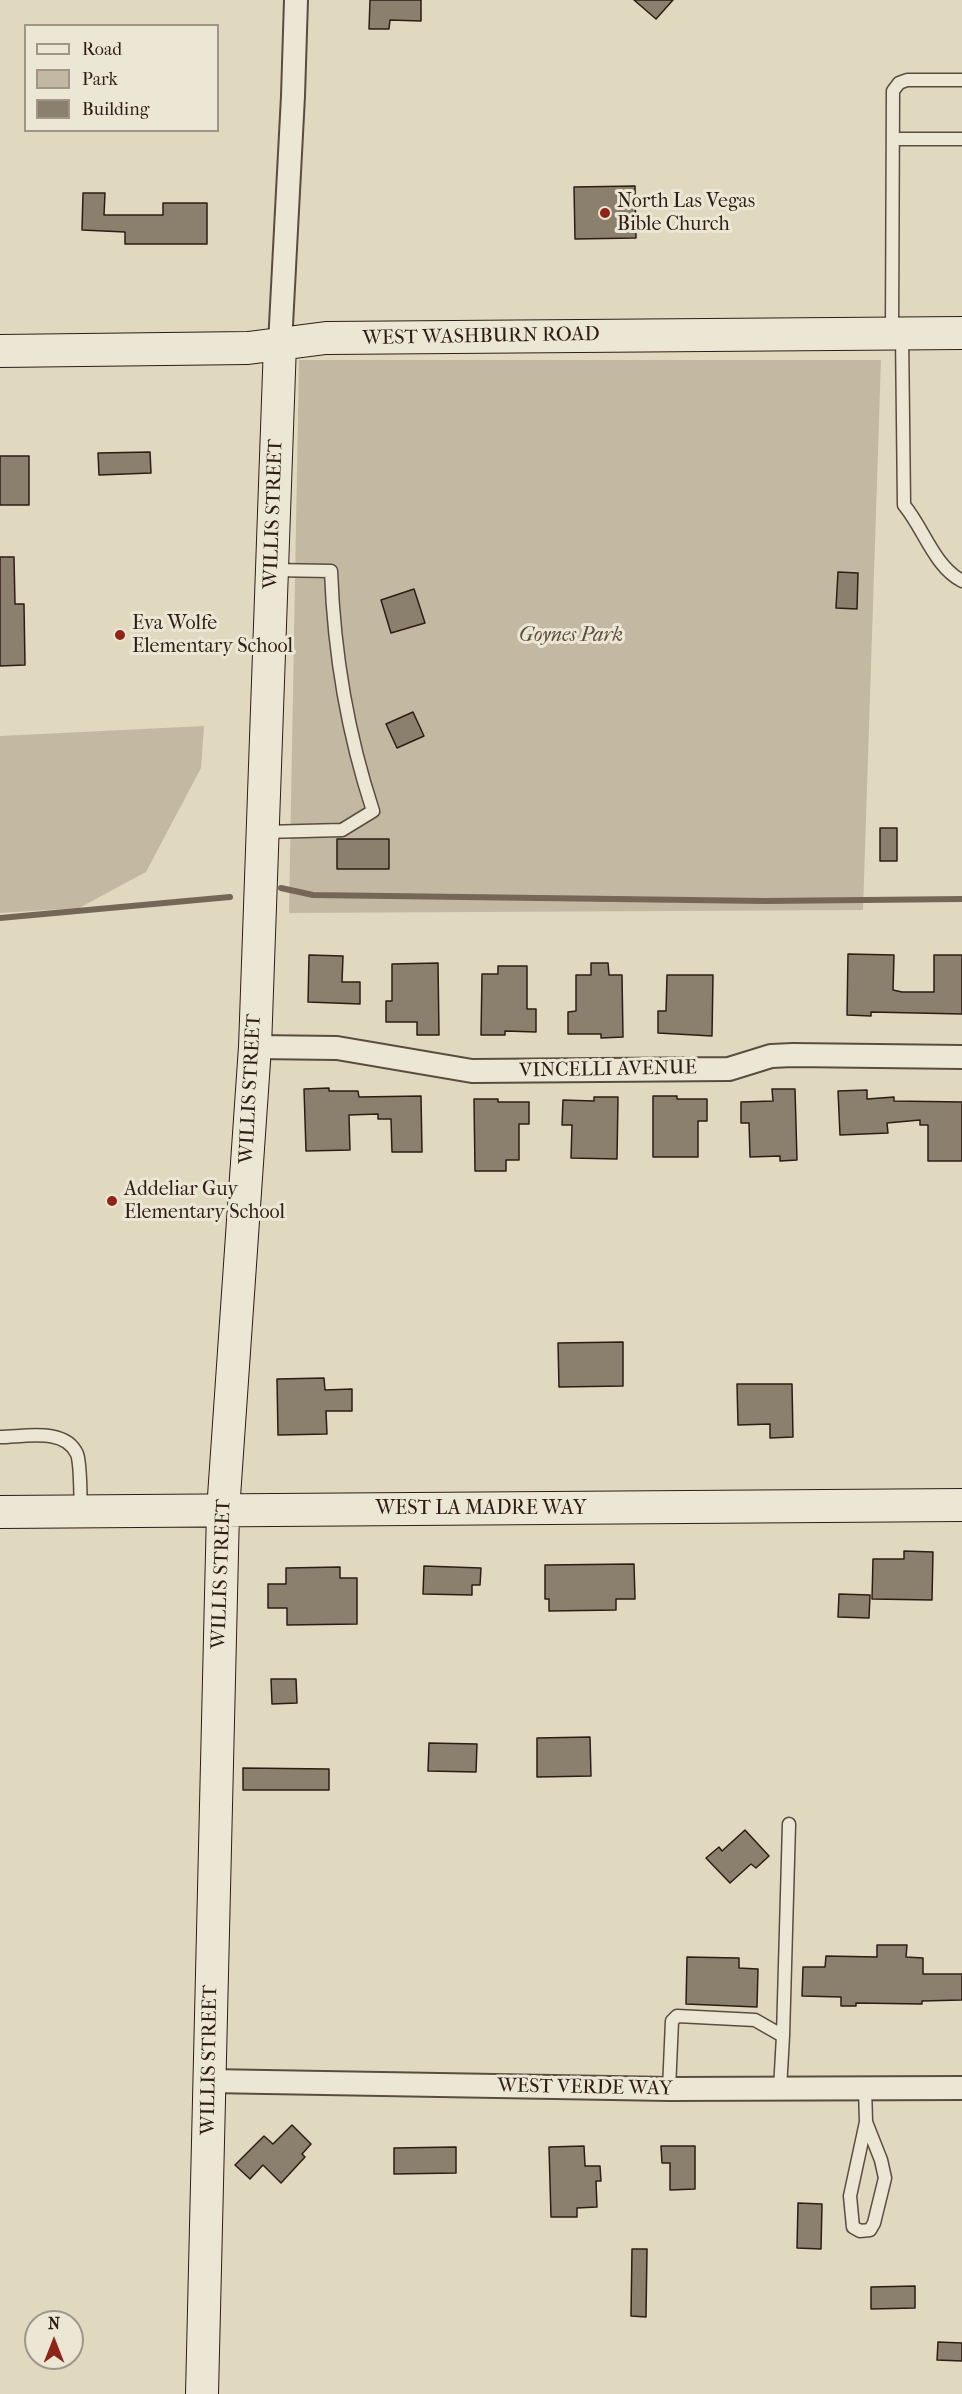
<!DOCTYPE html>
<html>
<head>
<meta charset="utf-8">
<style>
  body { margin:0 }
  #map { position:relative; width:962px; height:2394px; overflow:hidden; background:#e1d9bf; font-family:"IM FELL French Canon",serif }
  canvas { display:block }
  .legend { position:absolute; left:24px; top:24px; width:195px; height:108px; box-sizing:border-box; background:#ece6d5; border:2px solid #a09688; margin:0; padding:8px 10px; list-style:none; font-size:18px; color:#2e1d15 }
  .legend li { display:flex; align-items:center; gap:12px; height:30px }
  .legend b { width:30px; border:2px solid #a09688 }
  .north { position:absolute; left:24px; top:2310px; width:60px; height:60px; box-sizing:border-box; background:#ece6d5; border:2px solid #a09688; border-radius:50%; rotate:0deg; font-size:16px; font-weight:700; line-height:24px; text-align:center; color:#2e1d15 }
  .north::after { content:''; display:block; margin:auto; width:21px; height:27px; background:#8f2418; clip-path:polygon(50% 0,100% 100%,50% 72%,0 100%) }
</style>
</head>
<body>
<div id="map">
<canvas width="962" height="2394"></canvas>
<ul class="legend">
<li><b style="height:8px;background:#ece6d5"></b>Road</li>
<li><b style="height:16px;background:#c3b9a2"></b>Park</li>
<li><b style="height:16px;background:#8b7f6d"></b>Building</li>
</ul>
<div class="north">N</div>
</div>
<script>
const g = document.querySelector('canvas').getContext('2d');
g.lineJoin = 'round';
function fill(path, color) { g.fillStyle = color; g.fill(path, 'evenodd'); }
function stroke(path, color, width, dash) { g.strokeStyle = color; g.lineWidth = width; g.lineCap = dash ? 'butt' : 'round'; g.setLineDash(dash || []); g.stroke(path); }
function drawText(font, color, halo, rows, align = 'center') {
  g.font = font + ' "IM FELL French Canon",serif'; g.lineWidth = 6; g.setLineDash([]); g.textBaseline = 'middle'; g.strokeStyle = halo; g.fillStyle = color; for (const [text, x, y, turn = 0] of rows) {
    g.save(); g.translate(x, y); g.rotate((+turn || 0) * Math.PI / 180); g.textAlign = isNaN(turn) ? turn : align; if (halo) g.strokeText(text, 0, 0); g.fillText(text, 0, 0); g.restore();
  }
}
const green = new Path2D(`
  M299 360H881L863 910 289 913Z
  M204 726 201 768 146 872 79 908 0 913V736Z`);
const stream = new Path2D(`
  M281 888 313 895 765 901 962 899
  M0 918 230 897`);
const building = new Path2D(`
  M370 0H421V21L390 20 389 29H369Z
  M634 0H673L656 19Z
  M635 186 636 238 575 239 574 187Z
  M83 193H105L104 215H163V203H207V244H125V232L82 230Z
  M150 452 151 473 99 475 98 453Z
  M0 456H29V505H0Z
  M0 557H14L15 604H24L25 665 0 666Z
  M838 572 858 573 857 609 836 608Z
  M414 589 425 623 391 633 381 600Z
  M413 712 424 736 397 748 386 724Z
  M880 828H897V861H880Z
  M337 839H389V869H337Z
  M848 954 894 955 893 990 902 992H934V955H962V1014L871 1012V1016L847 1015Z
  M309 955 343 956 342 982H360V1004L308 1002Z
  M438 963 439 1035H417V1022H386V1001H392V964Z
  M591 963H608L609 975H622L623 1037 601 1038V1034H568V1012L576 1011V975H591Z
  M498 966H527V1009H536V1032L505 1031V1035H481L482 974H498Z
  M667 975H713L712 1036 658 1033V1011H666Z
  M329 1088V1091H358L359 1097 421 1096 422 1152H392L391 1119H378V1114L349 1115 350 1150 306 1151 304 1089Z
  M772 1089H795L797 1160 780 1161V1156L750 1157 749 1123H741V1102L773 1101Z
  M867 1090V1099L894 1097V1101L962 1102V1161H928V1125H920V1120L887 1123 888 1133 840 1135 838 1091Z
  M653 1096H677V1099H707V1121H698V1157H653Z
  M594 1097H618L617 1159 571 1158 572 1125H562L563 1100 594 1101Z
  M474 1099H498V1102H529V1124H519V1160H506V1171H475Z
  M623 1342V1386L559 1387 558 1343Z
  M324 1378 325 1390 352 1389V1411H326L327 1434 278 1435 277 1379Z
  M737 1384H792L793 1437 770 1438V1424L738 1425Z
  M904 1551 933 1552 932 1600 872 1599 873 1559H904Z
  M634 1564 635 1599H616V1610L549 1611V1599H545V1565Z
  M424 1566 481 1568 480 1585H472V1595L423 1594Z
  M340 1567V1578H357V1624L287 1625V1608H268V1584H286V1568Z
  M839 1594 870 1595 869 1618 838 1617Z
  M271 1679H296L297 1703 272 1704Z
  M590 1737 591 1776 537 1777V1738Z
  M429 1743 477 1744 476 1772 428 1771Z
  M243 1768 329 1769V1790H243Z
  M745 1830 769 1856 756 1868 751 1864 730 1883 706 1858 719 1847 722 1851Z
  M877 1945H907L906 1957 923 1958V1974H962V2000L922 2001V2004L856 2003V2006H841V1997L802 1996 803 1967H825L826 1956 877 1957Z
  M687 1957 739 1958V1968L758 1969 757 2007 686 2004Z
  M292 2125 311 2144 302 2154 305 2157 281 2183 263 2165 250 2179 235 2165 264 2136 273 2144Z
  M584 2146 585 2166H600L601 2181H596L597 2207 577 2208V2217H551L549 2147Z
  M661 2146H695V2189L670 2190V2163H662Z
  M456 2147V2173L394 2174V2148Z
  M798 2203 822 2204 821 2249 797 2248Z
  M632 2249H647L646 2317 631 2316Z
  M915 2286V2308L871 2309V2287Z
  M938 2342 962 2343V2361L937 2360Z`);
const lane = new Path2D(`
  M893 139H962
  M892 332 893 91 899 83 907 80H962
  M902 333 904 505C924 529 934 566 962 581
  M264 832 342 830 373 811C347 732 334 653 331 571L273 570
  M0 1437C24 1437 65 1427 77 1454 81 1464 80 1498 81 1510
  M783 2036 789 1824
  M865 2088 866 2122 881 2160 885 2178 874 2223 870 2230 860 2231 853 2227 850 2196 866 2122
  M669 2089 672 2021 677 2016 755 2020 783 2036 780 2089`);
const street = new Path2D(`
  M280 344 293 96 296 0
  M255 1047 337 1048 472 1071 729 1069 771 1056 793 1055 962 1057
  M209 2081 669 2089 962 2088`);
const secondary = new Path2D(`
  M0 351 248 348 326 338 962 333
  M0 1512 962 1505
  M202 2394 223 1511 255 1047 280 344`);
const markers = [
  [605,213,6,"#8f2418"],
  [120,635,6,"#8f2418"],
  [112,1201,6,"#8f2418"]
];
const poiNames = [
  ["North Las Vegas",617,202],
  ["Bible Church",617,225],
  ["Eva Wolfe",132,624],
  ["Elementary School",132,647],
  ["Addeliar Guy",124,1190],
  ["Elementary School",124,1213]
];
const streetNames = [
  ["WEST WASHBURN ROAD",481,337,-1],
  ["WILLIS STREET",274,514,-88],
  ["VINCELLI AVENUE",608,1070,-1],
  ["WILLIS STREET",251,1089,-87],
  ["WEST LA MADRE WAY",481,1509],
  ["WILLIS STREET",222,1574,-88],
  ["WILLIS STREET",210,2060,-89],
  ["WEST VERDE WAY",585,2088,1]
];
const parkNames = [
  ["Goynes Park",571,636]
];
fill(green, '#c3b9a2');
stroke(stream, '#756758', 6);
fill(building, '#8b7f6d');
stroke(building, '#2e1d15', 1.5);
stroke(lane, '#5b4c40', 15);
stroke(street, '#5b4c40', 26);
stroke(secondary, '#2e1d15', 34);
stroke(lane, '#ece6d5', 12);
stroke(street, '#ece6d5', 22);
stroke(secondary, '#ece6d5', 32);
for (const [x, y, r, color] of markers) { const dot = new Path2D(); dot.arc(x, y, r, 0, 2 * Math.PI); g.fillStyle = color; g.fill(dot); stroke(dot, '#ece6d5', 2); }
drawText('20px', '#2e1d15', '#ece6d5', poiNames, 'left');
drawText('20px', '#2e1d15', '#ece6d5', streetNames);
drawText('italic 20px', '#5b4c3f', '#ece6d5', parkNames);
</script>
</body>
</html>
